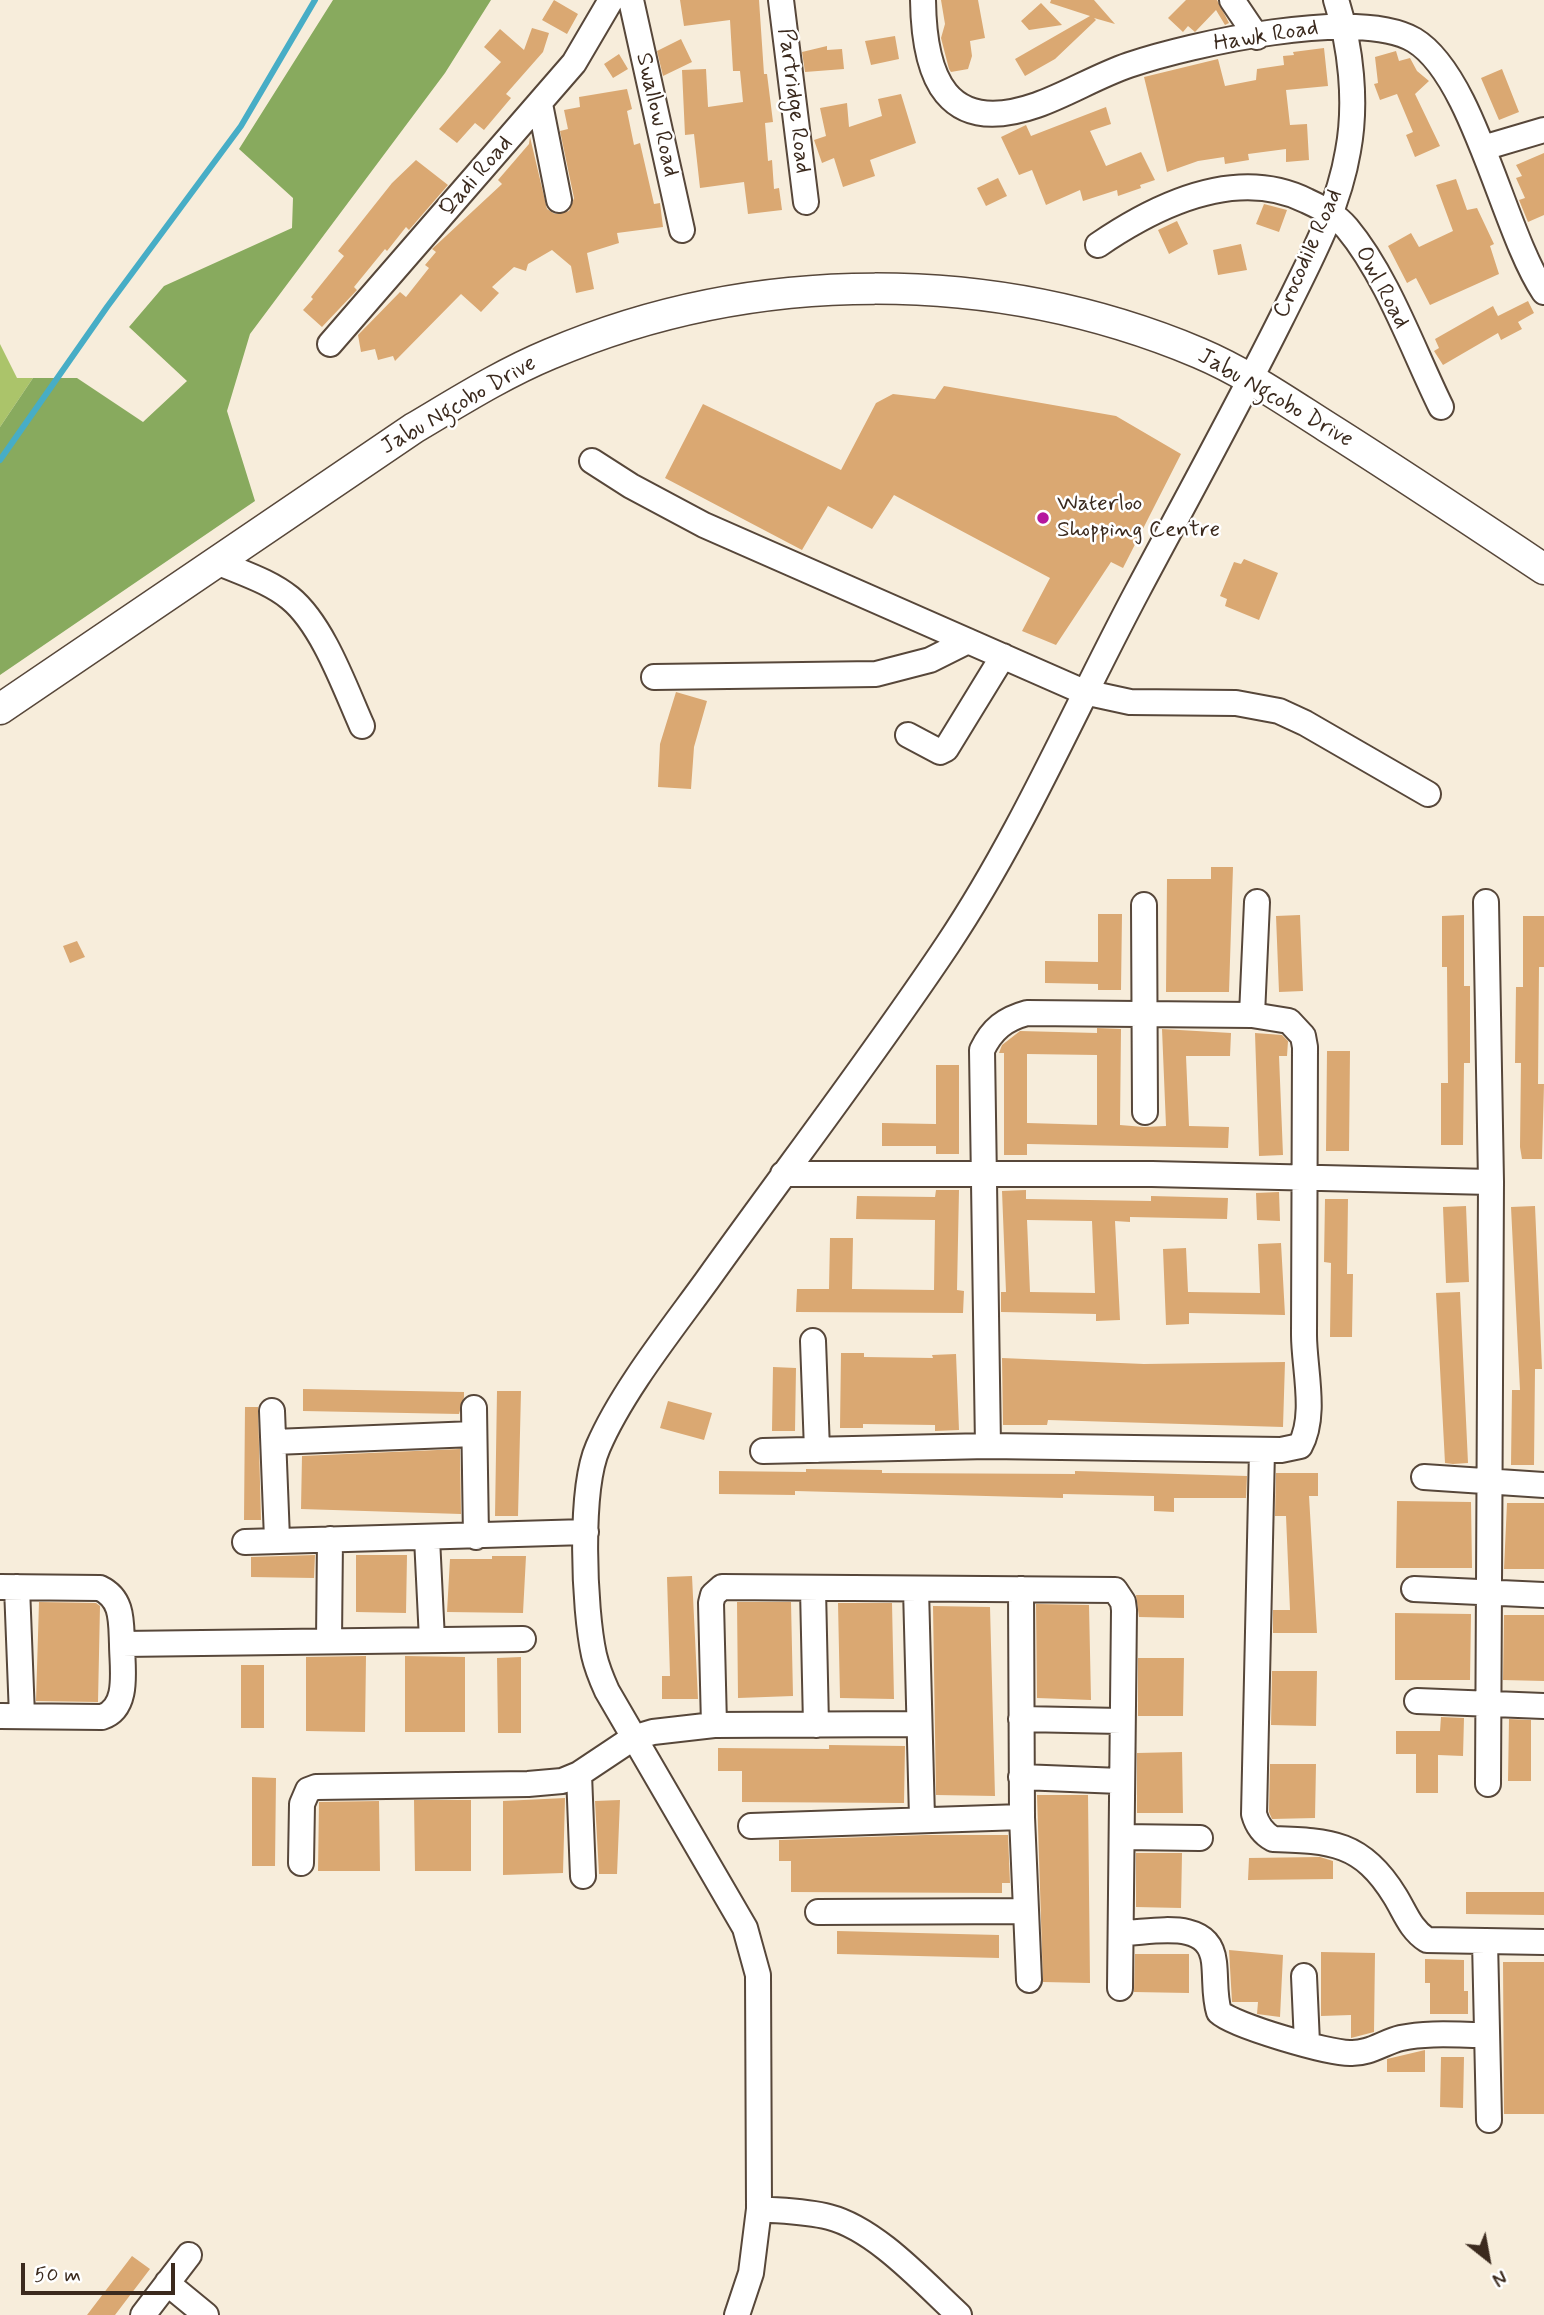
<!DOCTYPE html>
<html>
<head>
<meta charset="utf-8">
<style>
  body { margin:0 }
  #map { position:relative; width:1544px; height:2315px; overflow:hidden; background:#f7eddb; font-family:Mynerve,sans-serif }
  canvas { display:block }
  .north { position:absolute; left:1453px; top:2224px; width:70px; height:70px; -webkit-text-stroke:5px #fff; paint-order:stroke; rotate:149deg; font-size:19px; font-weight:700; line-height:28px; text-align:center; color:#3b2a1e }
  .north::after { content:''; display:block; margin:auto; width:24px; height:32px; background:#3b2a1e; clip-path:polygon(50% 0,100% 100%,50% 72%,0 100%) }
  .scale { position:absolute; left:21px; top:2263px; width:154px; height:32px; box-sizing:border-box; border:4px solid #3b2a1e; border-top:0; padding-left:9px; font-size:21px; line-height:24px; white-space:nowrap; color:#3b2a1e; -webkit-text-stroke:5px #fff; paint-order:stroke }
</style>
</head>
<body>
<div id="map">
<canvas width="1544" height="2315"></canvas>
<div class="north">N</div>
<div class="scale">50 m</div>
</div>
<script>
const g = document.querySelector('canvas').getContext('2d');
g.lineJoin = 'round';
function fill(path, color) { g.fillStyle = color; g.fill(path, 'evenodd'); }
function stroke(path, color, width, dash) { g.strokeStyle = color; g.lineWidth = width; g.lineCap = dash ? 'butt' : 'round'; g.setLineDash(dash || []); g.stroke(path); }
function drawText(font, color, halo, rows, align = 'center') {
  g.font = font + ' Mynerve,sans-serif'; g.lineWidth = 5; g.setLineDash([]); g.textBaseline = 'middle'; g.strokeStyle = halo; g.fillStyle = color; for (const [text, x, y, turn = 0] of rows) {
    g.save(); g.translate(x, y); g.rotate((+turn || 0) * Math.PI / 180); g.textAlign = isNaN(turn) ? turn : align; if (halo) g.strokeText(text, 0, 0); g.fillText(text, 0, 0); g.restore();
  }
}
const green = new Path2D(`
  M0 344 17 378H33L0 427Z`);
const forest = new Path2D(`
  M333 0H491L445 73 250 334 227 411 255 501 0 675V427L33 378H77L143 422 187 381 129 327 164 286 292 228 293 198 239 149Z`);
const stream = new Path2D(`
  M0 460 107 307 241 126 315 0`);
const building = new Path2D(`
  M554 0 578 14 567 34 542 20Z
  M680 0H759L764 74H767L773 122 765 123 768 161 772 160 774 189 779 188 782 210 748 214 744 182 700 188 694 134 685 135 682 70 706 69 708 107 743 102 740 71H733L730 20 684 26Z
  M941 0H978L985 38 970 41 972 56 968 69 951 72 949 69 941 38 945 24Z
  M1051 0H1094L1115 24 1094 18 1096 20 1055 59 1025 76 1015 59 1090 16 1050 3Z
  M1186 0H1217L1229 23 1225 25 1216 10 1195 32 1188 26 1183 32 1168 18Z
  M1041 3 1062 25 1029 30 1021 21Z
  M532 28 549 33 543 52 506 94 511 98 484 130 475 123 457 143 439 129 501 62 484 47 500 29 524 50Z
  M895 36 899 59 871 65 865 41Z
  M681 39 692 62 663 76 657 51Z
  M827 46V50L842 49 844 69 805 72 802 52Z
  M1324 48 1328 86 1286 90 1290 125 1307 124 1309 160 1286 162V149L1248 154 1249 160 1225 164 1224 157 1198 161 1167 172 1144 77 1218 59 1225 86 1256 80 1257 69 1284 65 1283 56 1294 55 1293 52Z
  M1396 51 1399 61 1410 58 1417 71 1429 81 1415 94 1440 146 1415 157 1406 135 1413 132 1397 94 1380 100 1374 84 1378 83 1375 57Z
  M619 54 628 69 613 78 604 64Z
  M1502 69 1519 112 1499 120 1481 78Z
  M627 89 632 109 627 111 634 145 640 143 654 204 660 203 663 227 617 233 619 243 587 253 594 289 576 293 571 266 552 250 528 264 526 271 514 267 492 287 499 293 481 312 461 294 395 361 393 356 378 360 375 349 361 352 358 335 400 292 406 297 429 268 425 265 436 252 432 249 502 184 498 180 529 144 530 137 547 209 555 214 569 211 574 198 560 131 568 129 564 110 580 107 579 97Z
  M901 94 916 143 870 160 875 176 843 187 834 158 822 163 814 140 826 136 820 108 847 103 849 127 882 116 878 99Z
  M1106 107 1111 124 1090 131 1106 166 1141 152 1155 180 1140 185 1141 188 1118 196 1117 190 1083 201 1080 190 1046 205 1032 170 1019 175 1001 137 1026 125 1031 136Z
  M1544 153V215L1528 222 1519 200 1525 198 1516 178 1522 176 1516 165Z
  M416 160 448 185 409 230 406 227 387 251 385 249 354 287 357 290 322 327 303 310 313 299 311 297 344 256 338 251 392 183Z
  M998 178 1007 196 986 206 977 188Z
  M1456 179 1467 210 1477 208 1494 244 1490 246 1499 274 1430 305 1416 278 1407 283 1388 246 1411 233 1419 247 1453 231 1436 185Z
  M1264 204 1287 210 1279 232 1256 224Z
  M1177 221 1188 244 1169 254 1158 230Z
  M1241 244 1247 270 1218 275 1213 250Z
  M1528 301 1534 313 1518 322 1522 329 1501 340 1498 333 1443 365 1434 351 1439 348 1435 339 1493 306 1498 316Z
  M944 386 1116 416 1181 454 1123 568 1111 562 1056 645 1022 631 1050 578 894 495 872 529 828 506 802 550 665 478 703 404 841 470 876 403 893 394 935 399Z
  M1244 559 1278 573 1259 620 1225 606 1227 599 1220 596 1234 562 1241 564Z
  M676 692 707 701 694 747 691 789 658 787 660 744Z
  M1211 867H1233L1229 992H1166L1167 879H1211Z
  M1098 914H1122L1121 990H1098V984L1045 983V961L1098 962Z
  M1300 915 1303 991 1279 992 1276 916Z
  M1464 915V986H1470V1063H1464L1463 1145H1441V1083H1448L1447 967H1442V916Z
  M1523 916H1544V967H1539L1538 1084H1544L1542 1159H1522L1520 1147 1521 1063H1515L1516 987H1523Z
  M77 941 85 957 70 963 63 946Z
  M1097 1028 1121 1029 1120 1125 1144 1127 1166 1126 1162 1029 1231 1033 1230 1056H1186L1189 1126 1229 1127 1228 1148 1027 1144V1155H1004V1053H999L1002 1045 1020 1031 1097 1033ZM1027 1054 1097 1055V1125L1027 1123Z
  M1255 1033 1282 1035 1288 1041 1287 1056H1279L1283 1155 1259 1156Z
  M1327 1051H1350L1349 1151H1326Z
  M936 1065H959V1154H936V1146H882V1123L936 1124Z
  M936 1190H959L957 1290 964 1291 963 1313 796 1312 797 1289H829L830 1238H853L852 1289 934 1290 935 1220 856 1219 857 1196 935 1197Z
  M1026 1190V1199L1151 1201V1196L1228 1198 1227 1219 1130 1217V1222L1115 1221 1120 1320 1096 1321V1314L1001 1312V1292H1006L1002 1191ZM1027 1220 1092 1221 1095 1293 1030 1292Z
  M1279 1192 1280 1221 1257 1220 1256 1193Z
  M1325 1199H1348L1347 1274H1353L1352 1337H1330L1331 1263 1324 1262Z
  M1466 1206 1469 1282 1446 1283 1443 1207Z
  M1535 1206 1542 1369H1535L1534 1465H1511L1512 1390H1520L1511 1207Z
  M1281 1243 1285 1315 1189 1313V1324L1166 1325 1163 1249 1186 1248 1188 1292 1260 1293 1258 1244Z
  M1460 1292 1468 1463 1453 1464 1445 1463 1436 1293Z
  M841 1353H864V1357L933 1358 932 1355 956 1354 959 1430 935 1431V1425L863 1424V1428H840Z
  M1002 1358 1144 1364 1285 1362 1283 1427 1048 1420 1047 1425H1003Z
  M773 1367 796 1368 795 1431H772Z
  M303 1389 464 1392V1397L459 1414 303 1411Z
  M497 1391H521L518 1516H495Z
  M668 1401 712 1413 704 1440 660 1428Z
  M245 1407H258L261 1520H244Z
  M460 1449 461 1514 301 1509 302 1456Z
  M806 1469 882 1470V1473L1075 1474V1471L1247 1476 1246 1498H1174V1512L1154 1511V1496L1063 1494V1498L795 1491V1495L719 1494V1471L806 1472Z
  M1276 1473H1318V1496H1309L1317 1633H1273V1610H1290L1286 1516H1275Z
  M1397 1501 1471 1502 1472 1568H1396Z
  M1507 1503H1544V1569H1504Z
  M315 1555 314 1578 251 1577V1557Z
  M356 1555H407L406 1613 356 1612Z
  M492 1556H526L523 1613 447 1612 450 1559H492Z
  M692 1576 698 1699H662V1676H670L667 1577Z
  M1136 1595H1184V1618L1139 1617Z
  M39 1602 96 1603 100 1606 98 1702 36 1701Z
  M737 1602H791L793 1696 738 1698Z
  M838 1603H892L894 1699 840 1698Z
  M1036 1604 1089 1605 1091 1700 1037 1698Z
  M933 1606 990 1607 995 1796 936 1795Z
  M1395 1613 1471 1614 1470 1680H1395Z
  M1504 1615H1544V1681L1503 1680Z
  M366 1656 365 1732 306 1731V1657Z
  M405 1656 465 1657V1732H405Z
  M521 1657V1733H498L497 1658Z
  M1138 1658H1184L1183 1716H1138Z
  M241 1665H264V1728H241Z
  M1272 1671H1317L1316 1726 1271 1725Z
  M1441 1717 1464 1718 1463 1756 1438 1755V1793H1416V1754H1396V1731H1440Z
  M1509 1719 1531 1720V1781H1508Z
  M829 1745 905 1746 904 1803 742 1802V1771H718V1748L829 1749Z
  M1182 1752 1183 1813H1137V1753Z
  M1270 1764H1316L1315 1818 1272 1819 1269 1812Z
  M252 1777 276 1778 275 1866H252Z
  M1037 1795H1088L1090 1983 1043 1982Z
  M565 1798 563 1873 503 1875V1801Z
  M414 1800H471V1871H415Z
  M620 1800 617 1874H599L595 1801Z
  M379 1801 380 1871H318L319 1802Z
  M926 1835H1008L1010 1883H1002V1893L791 1892V1861H779V1840Z
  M1136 1853H1182L1181 1908 1136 1907Z
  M1320 1857 1333 1861V1879L1248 1880 1249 1858Z
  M1466 1892H1544V1915L1466 1914Z
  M837 1931 999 1935V1958L837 1954Z
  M1229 1950 1283 1955 1280 2017 1257 2014 1258 2002H1232Z
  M1321 1952 1375 1953 1374 2032 1351 2038V2015L1321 2016Z
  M1135 1954H1189V1993L1134 1992Z
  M1425 1959 1464 1960V1991H1468V2014H1430V1983H1425Z
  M1503 1962H1544V2114H1504Z
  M1425 2050V2072H1387V2059Z
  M1441 2057H1464L1463 2108 1440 2107Z
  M132 2256 150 2269 115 2315H87Z`);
const minor = new Path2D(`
  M631 0 682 230
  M781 0 806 202
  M923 0C924 77 946 137 1037 105 1068 94 1097 76 1129 65 1191 44 1357 7 1414 40 1474 76 1503 231 1544 292
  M1232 0 1257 37
  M540 104 559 200
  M1483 148 1544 130
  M1098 245C1158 204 1237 166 1307 201 1322 208 1336 215 1347 228 1387 276 1413 350 1441 407
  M330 344 574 63 611 0
  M592 461 631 486 704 525 1084 692 1130 702 1236 703 1279 711 1305 723 1428 794
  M217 562C242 573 269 581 290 598 323 625 345 688 362 726
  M654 677 876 674 930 660 968 641
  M908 735 940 752 946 749 1003 656
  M1486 902 1491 1182 1488 1784
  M1144 905 1145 1112
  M1252 1015 1257 902
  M783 1174H1152L1491 1182
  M813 1341 817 1450
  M474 1408 476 1537
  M272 1411 277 1539
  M274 1442 474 1434
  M1262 1450 1254 1814C1257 1825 1262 1833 1273 1839 1331 1841 1362 1842 1395 1896 1405 1912 1410 1929 1427 1940L1544 1942
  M763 1451 988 1446 1281 1450 1300 1446C1317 1416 1304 1368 1304 1335 1304 1239 1305 1143 1305 1047L1303 1036 1289 1021 1252 1015 1027 1013C1005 1019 992 1029 982 1050L988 1446
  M1424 1477 1544 1485
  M427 1538 432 1640
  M245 1542 586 1532
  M0 1587 100 1588C123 1599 121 1621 122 1644L523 1639
  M17 1587 22 1716
  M813 1589 816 1725
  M916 1589 922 1818
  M1021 1589 1022 1817 1029 1980
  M1414 1589 1544 1595
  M329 1641 330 1539
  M1417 1701 1544 1706
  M0 1716 102 1717C130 1708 122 1668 122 1644
  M1021 1719 1121 1721
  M714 1725 711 1603 713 1595 722 1587 1115 1590 1123 1602 1124 1610 1120 1988
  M579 1774 583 1876
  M1021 1777 1120 1781
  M751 1826 1022 1817
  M1122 1837 1200 1838
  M301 1863 302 1804 308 1790 316 1787 528 1784 562 1781 579 1774 633 1738 653 1732 714 1725 919 1724
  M818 1912 1026 1911
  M1123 1933C1155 1932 1209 1918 1214 1962 1216 1979 1214 1996 1219 2012 1234 2026 1328 2053 1350 2053 1369 2054 1384 2042 1401 2038 1428 2032 1460 2035 1487 2035
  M1485 1941 1489 2120
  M1304 1976 1307 2043
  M759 2209C782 2211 806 2211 829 2217 876 2229 924 2283 959 2315
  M167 2283 206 2315
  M143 2315 189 2255
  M737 2315 751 2273 759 2209 758 1975 745 1928 607 1691C602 1680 597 1668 594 1655 584 1609 579 1490 598 1447 622 1391 672 1329 708 1279 788 1167 872 1058 948 944 1022 833 1075 708 1138 590 1186 500 1235 411 1281 319 1307 266 1338 211 1348 151 1357 103 1351 46 1336 0`);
const major = new Path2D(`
  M0 709 414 428C458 402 502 374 550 354 754 267 994 267 1199 353 1244 372 1286 401 1327 427 1400 473 1472 521 1544 569`);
const markers = [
  [1043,518,7,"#b5179e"]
];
const streetNames = [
  ["Hawk Road",1266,37,-9],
  ["Partridge Road",793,101,83],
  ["Swallow Road",656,115,77],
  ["Qadi Road",477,177,-49],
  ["Crocodile Road",1309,254,-66],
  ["Owl Road",1381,288,62],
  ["Jabu Ngcobo Drive",1275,399,30],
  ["Jabu Ngcobo Drive",459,406,-30]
];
const poiNames = [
  ["Waterloo",1057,505],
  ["Shopping Centre",1057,531]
];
fill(green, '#abc46a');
fill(forest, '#88aa5e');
stroke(stream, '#47adc6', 6);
fill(building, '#daa872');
stroke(minor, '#57473a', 28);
stroke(major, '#57473a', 33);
stroke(minor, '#fff', 24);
stroke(major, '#fff', 30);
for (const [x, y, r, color] of markers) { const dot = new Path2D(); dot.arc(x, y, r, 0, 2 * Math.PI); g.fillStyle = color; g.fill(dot); stroke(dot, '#fff', 2.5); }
drawText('23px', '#3b2a1e', '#fff', streetNames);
drawText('23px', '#3b2a1e', '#fff', poiNames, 'left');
</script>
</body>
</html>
